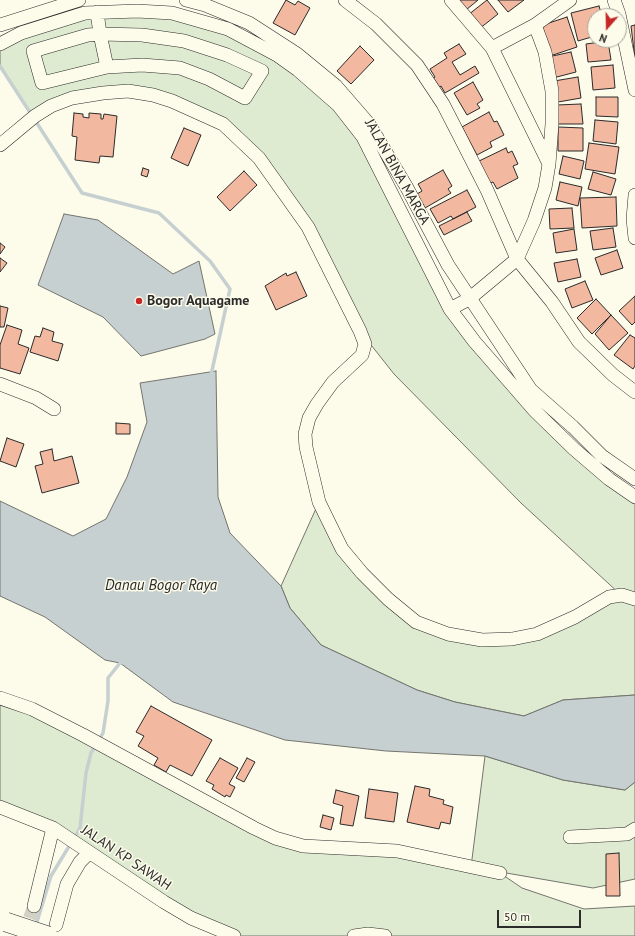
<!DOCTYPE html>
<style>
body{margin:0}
#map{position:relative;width:635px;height:936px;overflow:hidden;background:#fdfbea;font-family:"PT Sans",sans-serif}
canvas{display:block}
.north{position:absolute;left:587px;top:8px;width:40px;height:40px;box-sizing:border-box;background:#fdfbea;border:1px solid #a9a89e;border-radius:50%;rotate:200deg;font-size:11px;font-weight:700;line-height:16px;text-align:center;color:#2b2b2b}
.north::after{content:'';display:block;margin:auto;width:14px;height:18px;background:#c62828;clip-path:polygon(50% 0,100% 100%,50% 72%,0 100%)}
.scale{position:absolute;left:497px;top:910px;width:84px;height:18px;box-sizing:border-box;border:2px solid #2b2b2b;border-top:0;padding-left:5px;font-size:12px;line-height:14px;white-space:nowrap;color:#2b2b2b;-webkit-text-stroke:3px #fdfbea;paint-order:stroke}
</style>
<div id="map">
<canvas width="635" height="936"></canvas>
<div class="north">N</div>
<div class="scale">50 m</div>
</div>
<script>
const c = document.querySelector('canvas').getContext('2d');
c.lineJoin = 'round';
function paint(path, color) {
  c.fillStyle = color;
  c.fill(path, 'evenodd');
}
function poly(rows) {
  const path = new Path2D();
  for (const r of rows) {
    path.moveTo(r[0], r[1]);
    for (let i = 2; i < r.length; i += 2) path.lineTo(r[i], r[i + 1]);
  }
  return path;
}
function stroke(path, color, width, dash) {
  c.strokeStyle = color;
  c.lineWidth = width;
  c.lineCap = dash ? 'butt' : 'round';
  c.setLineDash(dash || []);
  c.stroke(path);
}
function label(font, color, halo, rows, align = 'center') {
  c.font = font + ' "PT Sans",sans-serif';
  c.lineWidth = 3;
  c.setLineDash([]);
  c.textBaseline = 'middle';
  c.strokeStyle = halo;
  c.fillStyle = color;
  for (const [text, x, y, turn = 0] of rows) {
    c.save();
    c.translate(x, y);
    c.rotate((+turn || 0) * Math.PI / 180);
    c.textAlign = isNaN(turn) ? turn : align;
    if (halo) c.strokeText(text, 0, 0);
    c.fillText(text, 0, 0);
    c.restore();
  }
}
const green = poly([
 [85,13,172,13,277,55,363,137,450,309,530,406,635,496,635,695,563,700,524,716,455,702,417,690,321,645,290,608,281,586,319,502,342,549,388,599,448,634,537,634,621,595,521,503,394,374,360,331,308,227,223,124,172,101,103,93,33,118,0,67,0,44,85,13],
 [0,698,275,838,471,867,485,756,563,780,625,790,635,782,635,879,593,888,489,870,500,873,522,888,584,909,635,906,635,936,235,936,89,853,0,807,0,698]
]);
const water = poly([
 [64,214,98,220,173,274,199,261,215,334,205,339,141,356,103,317,38,285,64,214],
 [216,371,218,497,230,533,281,586,290,608,321,645,417,690,455,702,524,716,563,700,635,695,635,782,625,790,563,780,485,756,386,751,285,740,173,702,120,663,105,660,45,617,0,596,0,501,73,536,106,519,127,477,147,422,140,383,216,371]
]);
const stream = poly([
 [0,66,82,193,159,213,210,261,230,289,211,375],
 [74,838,80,828,86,773,91,753,103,733,108,701,108,678,120,663,124,662],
 [36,925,51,876,71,843]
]);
const building = poly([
 [286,0,295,5,298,1,310,8,295,35,273,23,286,0],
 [457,0,478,0,466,10,457,0],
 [487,0,498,14,479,29,468,15,487,0],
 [498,0,524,0,508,12,498,0],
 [599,6,602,16,595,16,595,36,578,41,571,13,599,6],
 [567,17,577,47,550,56,540,26,567,17],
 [635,25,635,59,631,26,635,25],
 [608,41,611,60,588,62,586,44,608,41],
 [459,44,466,54,452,62,460,75,475,66,479,73,445,93,441,86,438,88,432,79,435,77,430,69,447,58,444,53,459,44],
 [360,46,374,60,351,84,337,71,360,46],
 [571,52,576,72,553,78,548,57,571,52],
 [613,65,615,88,593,90,591,67,613,65],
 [578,77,581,98,558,102,554,81,578,77],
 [473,82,483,100,477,104,480,108,467,115,454,93,473,82],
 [596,97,618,97,618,117,596,116,596,97],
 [581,104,583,124,557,124,557,105,581,104],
 [489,112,494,122,497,121,504,135,490,142,492,147,477,155,462,127,489,112],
 [74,113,83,114,83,117,89,118,89,113,101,114,101,119,103,119,104,114,117,116,113,157,100,156,99,163,75,160,77,137,72,136,74,113],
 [595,120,618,122,616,144,593,141,595,120],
 [558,127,583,128,583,151,558,151,558,127],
 [184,128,201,135,188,166,171,158,184,128],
 [589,143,619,147,615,174,585,169,589,143],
 [506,148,508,153,512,151,518,164,513,166,518,178,497,189,493,182,488,184,477,162,506,148],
 [563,156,584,161,580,179,559,174,563,156],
 [143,168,149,170,147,177,141,175,143,168],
 [443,170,452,186,448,189,451,193,425,208,417,194,422,191,418,184,443,170],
 [244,171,257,185,230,211,217,197,244,171],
 [593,172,616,179,611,195,588,189,593,172],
 [560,182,582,187,578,206,556,200,560,182],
 [467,190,476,207,453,219,451,216,438,223,430,209,467,190],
 [616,197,617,226,582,228,580,198,616,197],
 [572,208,574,228,550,229,549,209,572,208],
 [467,212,472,221,444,235,439,226,467,212],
 [613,228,616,247,593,250,590,231,613,228],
 [574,229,577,250,556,253,553,233,574,229],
 [0,243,5,247,0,254,0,243],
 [617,250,623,268,601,275,595,258,617,250],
 [0,258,7,263,0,272,0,258],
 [577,259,581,277,558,282,554,263,577,259],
 [296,272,307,296,276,310,265,286,286,273,287,276,296,272],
 [585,281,593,300,572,308,565,289,585,281],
 [635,296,635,322,632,325,619,311,635,296],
 [596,299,611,315,592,334,577,318,596,299],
 [0,306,8,308,4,327,0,327,0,306],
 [611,315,628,333,609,350,595,334,611,315],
 [7,325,22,330,18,344,29,348,20,374,0,368,0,345,7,325],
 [43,328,54,332,52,341,63,344,58,361,30,352,35,336,40,337,43,328],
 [630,335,635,338,635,366,633,369,614,355,630,335],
 [116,423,130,424,130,434,116,434,116,423],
 [7,438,24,444,16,467,0,461,7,438],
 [52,449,54,461,72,456,79,483,42,493,35,466,43,464,40,452,52,449],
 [151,706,212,740,192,776,170,765,166,772,154,765,158,758,138,746,144,736,136,732,151,706],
 [220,758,238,768,229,784,235,787,230,797,226,795,225,797,212,789,214,785,206,781,220,758],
 [247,758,255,762,244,782,236,778,247,758],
 [415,786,430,789,429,796,444,800,443,804,453,807,450,824,441,822,439,829,407,822,415,786],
 [369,789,398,793,394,822,365,818,369,789],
 [336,790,359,796,353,826,340,824,343,806,333,803,336,790],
 [323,815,334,818,331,830,320,827,323,815],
 [619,853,620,896,606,896,606,854,619,853]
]);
const minorTunnel = poly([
 [23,936,34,906]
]);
const minor = poly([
 [186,0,205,5,249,23,297,54,336,86,369,124,406,186,448,265,531,390,573,427,602,456,635,479],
 [345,0,376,24,417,65,443,104,461,139,487,190,517,259,552,302,579,342,613,375,635,392],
 [451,0,492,48,549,164],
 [614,0,619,14,635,90],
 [97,12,100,34,107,67,42,83,33,51,88,35,100,34,142,35,184,41,227,55,262,71,245,98,209,79,180,68,142,65,107,67],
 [0,25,79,0],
 [0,44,21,33,85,13,137,11,172,13,228,29,277,55,298,70,338,105,363,137,450,309,474,341,534,410,574,449,609,479,635,497],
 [492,48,535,25,570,0],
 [0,145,35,116,51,106,72,98,103,93,128,91,153,95,172,101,223,124,259,158,308,227,360,331,365,344,362,355,333,382,317,404,309,418,305,434,306,447,319,502,342,549,362,573,388,599,416,622,448,634,482,640,512,639,537,634,575,617,609,597,622,595,635,599],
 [635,195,633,219,635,238],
 [450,309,469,299,517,259,534,221,545,188,549,164,552,124,552,91,545,52,535,25],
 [0,384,36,398,54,409],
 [0,698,32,709,83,735,254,828,275,838,303,846,397,851,500,873],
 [0,807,53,828,164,902,191,918,234,936],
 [570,837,627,834,635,829],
 [34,906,53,828],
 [56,925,67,884,80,862,89,853],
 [354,936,368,934,385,936]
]);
const highwayBridge = poly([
 [6,922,48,936]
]);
const markers = [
 [139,301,4,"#c62828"]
];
const streetNames = [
 ["JALAN BINA MARGA",397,172,61],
 ["JALAN KP SAWAH",126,858,34]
];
const poiNames = [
 ["Bogor Aquagame",147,301]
];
const waterNames = [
 ["Danau Bogor Raya",161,586]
];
paint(green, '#deebd1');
stroke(green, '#74746e', 1);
paint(water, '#c7d0d0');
stroke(water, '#74746e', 1);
stroke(stream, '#c7d0d0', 3.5);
paint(building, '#f2b8a0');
stroke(building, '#2b2b2b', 1);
stroke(minorTunnel, '#d3d1c4', 13, [13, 6]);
stroke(minor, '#2b2b2b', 14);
stroke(minor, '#fdfbea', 13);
stroke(highwayBridge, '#2b2b2b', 20, []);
stroke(highwayBridge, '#fdfbea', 19);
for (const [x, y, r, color] of markers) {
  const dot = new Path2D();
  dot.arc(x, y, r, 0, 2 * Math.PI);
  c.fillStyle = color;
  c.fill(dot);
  stroke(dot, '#fdfbea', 1.5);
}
label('14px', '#2b2b2b', '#fdfbea', streetNames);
label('bold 14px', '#2b2b2b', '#fdfbea', poiNames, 'left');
label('italic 15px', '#2b2b2b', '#fdfbea', waterNames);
</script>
